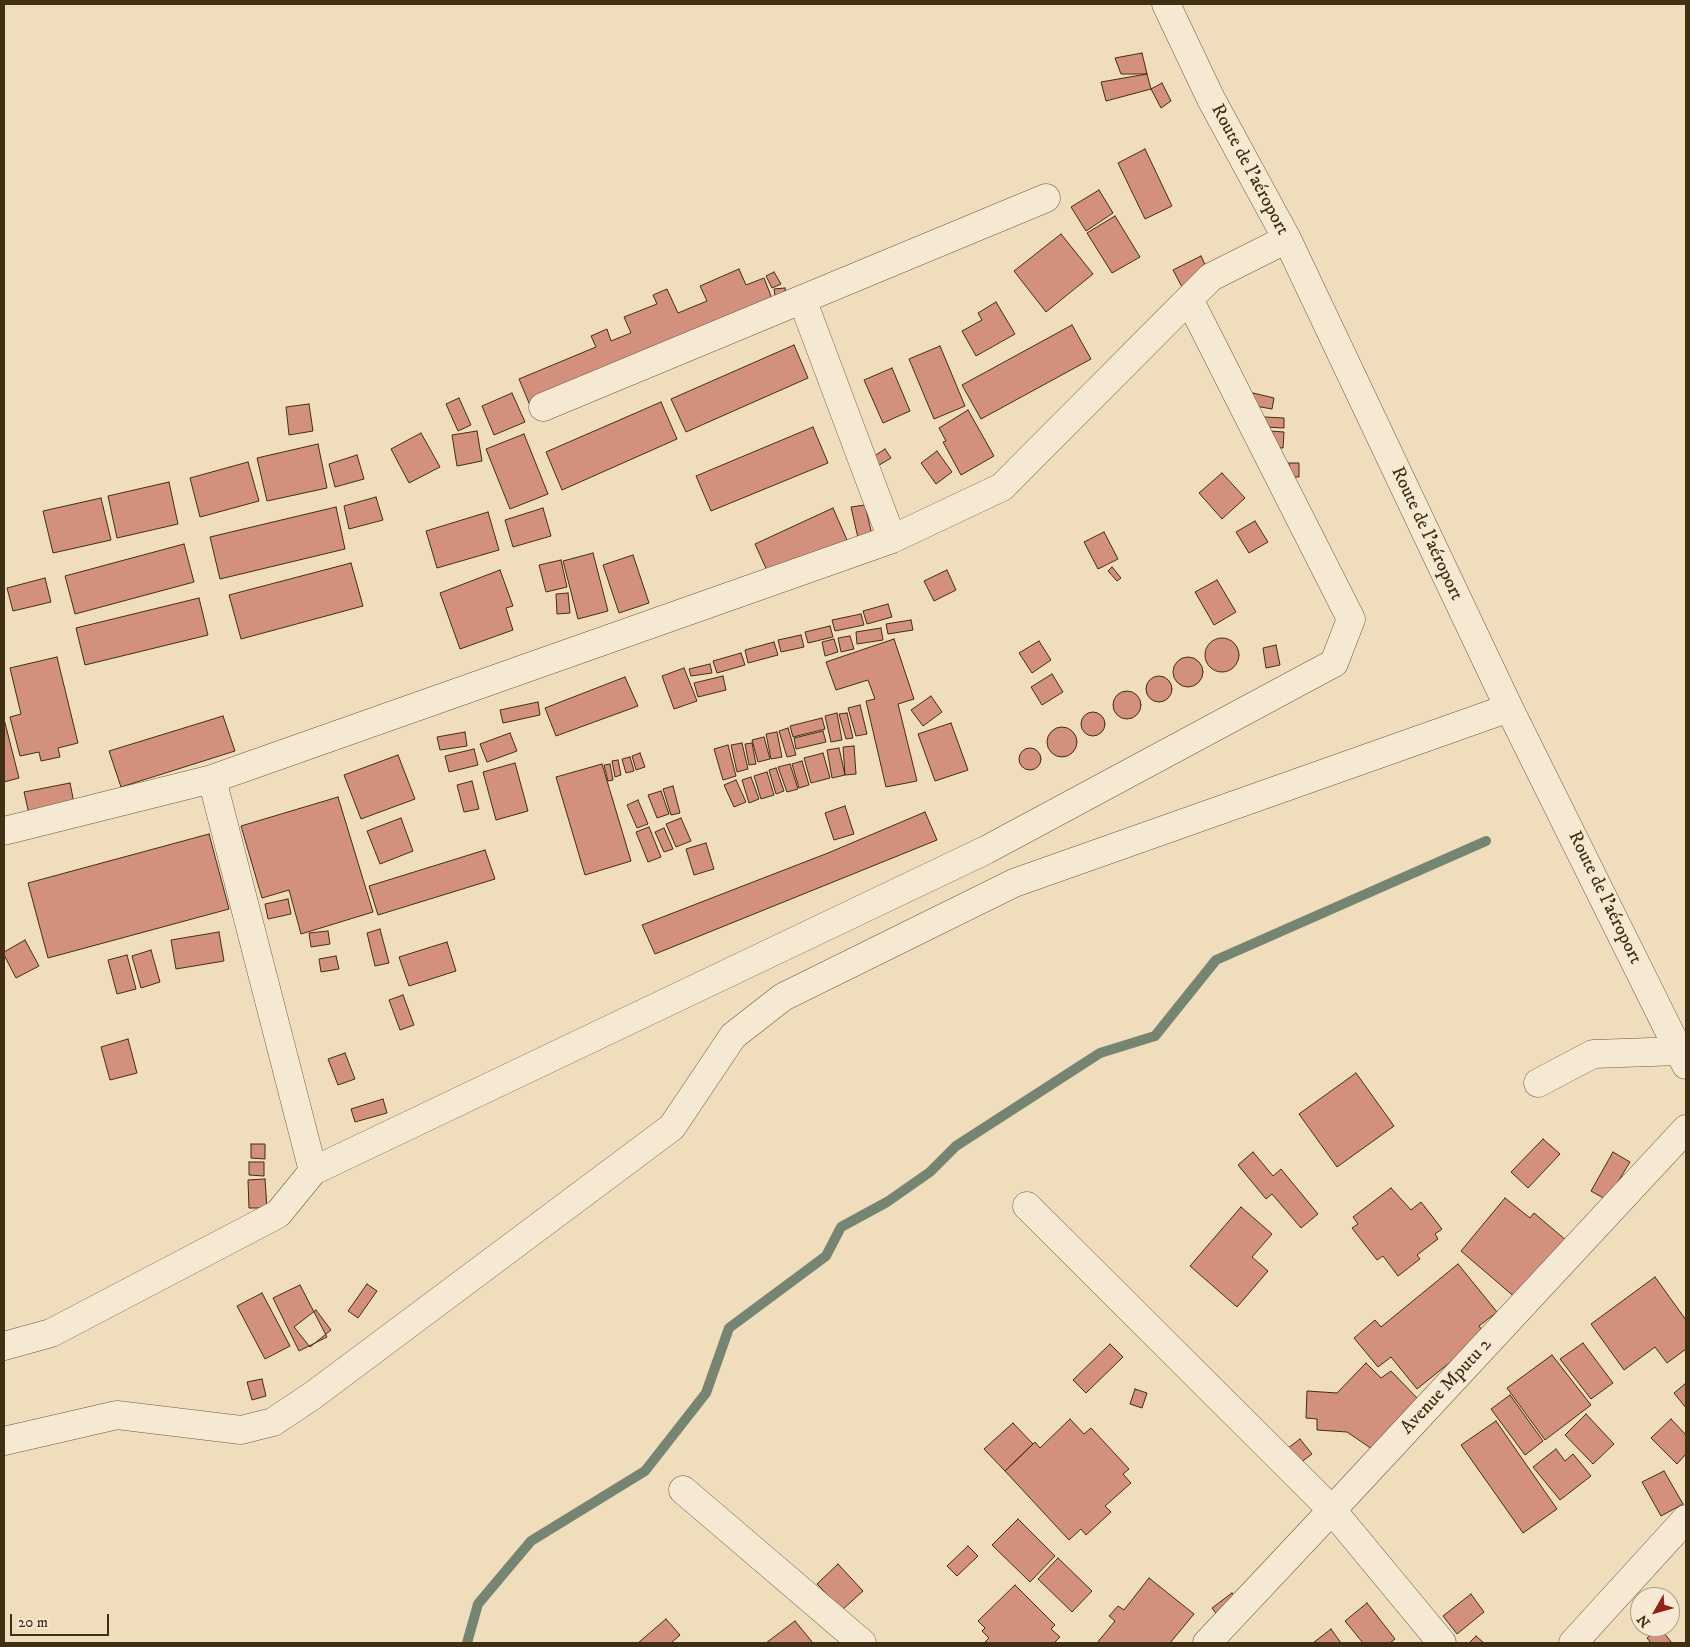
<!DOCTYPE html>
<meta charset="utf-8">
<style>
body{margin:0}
#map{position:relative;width:1690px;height:1647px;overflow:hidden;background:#efddbb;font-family:"IM FELL DW Pica",serif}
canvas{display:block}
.frame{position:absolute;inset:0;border:5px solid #412f14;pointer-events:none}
.north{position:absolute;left:1630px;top:1587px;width:50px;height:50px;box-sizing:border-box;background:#f5e9d3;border:1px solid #ad9f87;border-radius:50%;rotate:232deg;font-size:14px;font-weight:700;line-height:20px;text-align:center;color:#412f14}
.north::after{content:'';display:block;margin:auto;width:18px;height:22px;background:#8f2418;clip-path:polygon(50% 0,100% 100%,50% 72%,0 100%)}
.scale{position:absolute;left:10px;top:1614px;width:99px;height:22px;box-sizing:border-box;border:2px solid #412f14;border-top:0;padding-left:6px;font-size:15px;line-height:18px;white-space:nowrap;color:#412f14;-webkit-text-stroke:4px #f5e9d3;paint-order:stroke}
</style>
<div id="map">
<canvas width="1690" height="1647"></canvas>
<div class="frame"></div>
<div class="north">N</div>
<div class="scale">20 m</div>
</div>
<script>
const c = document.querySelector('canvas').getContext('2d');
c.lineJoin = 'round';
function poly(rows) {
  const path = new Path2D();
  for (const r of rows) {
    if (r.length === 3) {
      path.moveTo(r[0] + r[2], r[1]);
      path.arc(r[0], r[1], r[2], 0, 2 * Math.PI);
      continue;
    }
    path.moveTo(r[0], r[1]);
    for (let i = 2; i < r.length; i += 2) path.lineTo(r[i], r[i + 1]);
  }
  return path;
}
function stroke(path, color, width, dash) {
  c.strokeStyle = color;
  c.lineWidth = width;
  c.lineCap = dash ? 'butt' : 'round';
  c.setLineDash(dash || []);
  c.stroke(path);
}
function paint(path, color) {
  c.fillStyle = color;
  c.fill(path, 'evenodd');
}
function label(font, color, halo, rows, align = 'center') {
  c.font = font + ' "IM FELL DW Pica",serif';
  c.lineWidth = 5;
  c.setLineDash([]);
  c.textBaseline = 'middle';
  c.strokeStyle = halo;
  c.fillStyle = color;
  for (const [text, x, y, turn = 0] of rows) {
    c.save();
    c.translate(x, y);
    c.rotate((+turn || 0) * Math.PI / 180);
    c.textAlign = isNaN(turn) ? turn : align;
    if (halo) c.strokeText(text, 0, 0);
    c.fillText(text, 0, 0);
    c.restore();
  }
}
const stream = poly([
 [467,1643,478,1604,531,1541,645,1471,706,1393,729,1328,826,1256,841,1227,887,1202,930,1172,956,1146,1100,1053,1155,1036,1216,960,1486,841]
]);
const building = poly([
 [1142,53,1147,74,1121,74,1115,58,1142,53],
 [1147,74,1151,89,1106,101,1101,82,1147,74],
 [1162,83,1171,101,1161,108,1151,89,1162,83],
 [1145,149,1172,206,1145,219,1118,163,1145,149],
 [1099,190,1113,213,1086,231,1071,207,1099,190],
 [1115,216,1140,257,1112,273,1087,233,1115,216],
 [1061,234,1093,274,1046,312,1014,271,1061,234],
 [1201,256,1209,273,1182,287,1173,270,1201,256],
 [739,269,746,285,764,278,778,314,534,415,519,379,596,347,591,336,607,329,611,341,631,333,624,317,657,304,653,295,667,289,678,313,707,301,700,286,739,269],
 [774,272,781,284,772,288,766,276,774,272],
 [785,288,787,306,777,307,774,289,785,288],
 [996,302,1015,334,976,356,962,331,982,320,978,313,996,302],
 [1072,325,1091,359,981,419,962,385,1072,325],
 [794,345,808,378,686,432,671,399,794,345],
 [940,346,965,406,934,419,909,359,940,346],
 [892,368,910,411,883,423,864,380,892,368],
 [512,393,525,422,494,435,482,406,512,393],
 [1253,393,1274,398,1272,409,1250,405,1253,393],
 [459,398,471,425,458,431,446,404,459,398],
 [661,402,677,439,562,490,546,452,661,402],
 [309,404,313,431,289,435,286,407,309,404],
 [968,410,994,456,961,475,943,442,946,441,939,428,968,410],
 [1264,417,1284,418,1284,428,1264,427,1264,417],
 [813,427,828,463,711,511,696,476,813,427],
 [477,431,482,461,457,466,452,435,477,431],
 [1270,431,1284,432,1283,448,1270,447,1270,431],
 [421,433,440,467,409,483,391,449,421,433],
 [524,434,548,494,510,509,486,449,524,434],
 [318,444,327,488,267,501,257,458,318,444],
 [885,449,891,458,871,470,865,462,885,449],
 [937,451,952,472,936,484,921,463,937,451],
 [357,455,364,479,335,487,329,464,357,455],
 [248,462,259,501,200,517,190,478,248,462],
 [1289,463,1299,463,1299,477,1290,477,1289,463],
 [1222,473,1245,498,1222,519,1199,493,1222,473],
 [169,482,178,524,117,538,108,496,169,482],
 [376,497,383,520,349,529,344,506,376,497],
 [101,498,111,540,53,553,43,511,101,498],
 [865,505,872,535,858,538,851,507,865,505],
 [336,507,345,549,220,579,210,537,336,507],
 [543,508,551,536,513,547,505,520,543,508],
 [833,508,847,540,769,575,755,544,833,508],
 [488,512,499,550,437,568,426,531,488,512],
 [1255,521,1268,542,1249,553,1236,532,1255,521],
 [1104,532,1118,559,1098,569,1084,542,1104,532],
 [184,544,194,582,75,614,65,576,184,544],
 [593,553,608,611,578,619,563,561,593,553],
 [633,555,649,603,619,613,603,565,633,555],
 [561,560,567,587,546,592,539,565,561,560],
 [351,563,363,606,241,639,229,595,351,563],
 [1112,567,1121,578,1117,581,1108,571,1112,567],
 [500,570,513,606,506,608,513,630,460,649,440,593,500,570],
 [947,570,956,590,934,601,924,581,947,570],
 [45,578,51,602,13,611,7,588,45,578],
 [1217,580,1236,612,1214,625,1195,592,1217,580],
 [568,593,570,613,557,614,556,594,568,593],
 [199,598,208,635,85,665,76,628,199,598],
 [888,604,892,617,867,624,863,611,888,604],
 [861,614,864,625,835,631,832,620,861,614],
 [911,620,913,630,888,634,886,624,911,620],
 [830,626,833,637,808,643,805,632,830,626],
 [881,628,883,640,857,644,856,632,881,628],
 [801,635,804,647,781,652,778,640,801,635],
 [850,636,854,649,841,652,838,638,850,636],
 [1222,655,17],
 [834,639,838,652,825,656,822,642,834,639],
 [894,639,914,699,898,704,917,781,886,787,866,701,875,699,868,680,836,690,826,662,894,639],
 [1039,641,1051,660,1032,673,1019,653,1039,641],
 [774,642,778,655,748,663,745,650,774,642],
 [1276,645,1280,665,1266,668,1263,648,1276,645],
 [741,653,745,665,717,673,713,661,741,653],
 [1188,672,15],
 [57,657,78,743,58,748,60,757,41,761,39,752,20,756,10,717,21,714,10,668,57,657],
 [710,664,712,673,691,676,689,669,710,664],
 [684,668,697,701,674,709,662,676,684,668],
 [1052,674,1063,692,1042,705,1031,687,1052,674],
 [723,676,726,690,698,697,694,683,723,676],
 [1159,689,13],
 [625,677,638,706,556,736,545,708,625,677],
 [1127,705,14],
 [931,696,942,712,923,726,911,710,931,696],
 [538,702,540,715,503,723,500,710,538,702],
 [860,705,867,734,856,736,848,708,860,705],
 [1093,724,12],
 [837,713,842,740,831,742,825,716,837,713],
 [847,713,853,738,846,739,839,714,847,713],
 [223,716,235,751,121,787,109,751,223,716],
 [822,718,825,729,793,737,790,726,822,718],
 [4,719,19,778,4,782,4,719],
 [951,723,968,770,935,781,918,734,951,723],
 [1062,742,15],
 [788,728,796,755,787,757,779,731,788,728],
 [823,731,826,742,796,749,794,738,823,731],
 [465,732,467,746,440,750,437,737,465,732],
 [777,732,782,757,771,759,766,734,777,732],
 [510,733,517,751,487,762,480,744,510,733],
 [764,737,770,759,758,762,752,740,764,737],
 [742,743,748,769,737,772,731,745,742,743],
 [752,743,756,764,749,765,745,744,752,743],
 [728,745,736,776,723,780,714,749,728,745],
 [854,746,856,774,845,775,843,747,854,746],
 [1030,759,11],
 [839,748,845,775,832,778,827,750,839,748],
 [474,749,478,765,449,772,445,756,474,749],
 [640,753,645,767,636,770,632,756,640,753],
 [823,753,830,778,811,783,804,758,823,753],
 [398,755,415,799,361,819,344,775,398,755],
 [630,757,634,771,626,773,622,759,630,757],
 [618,760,621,775,615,777,612,761,618,760],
 [802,761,809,785,799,788,792,764,802,761],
 [515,763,528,811,496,820,483,772,515,763],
 [602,764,631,861,585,875,556,777,602,764],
 [610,764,613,780,608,781,604,765,610,764],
 [790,764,798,789,787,792,778,767,790,764],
 [776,768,784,791,776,794,769,770,776,768],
 [767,772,774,795,761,799,754,776,767,772],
 [751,777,759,799,749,803,742,780,751,777],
 [736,780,746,802,734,807,724,785,736,780],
 [472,781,479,809,464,812,457,785,472,781],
 [70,783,77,818,32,827,24,792,70,783],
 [673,786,680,813,671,815,663,789,673,786],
 [661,791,669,814,657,818,648,795,661,791],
 [338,797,373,912,301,934,289,890,262,898,241,826,338,797],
 [638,800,648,824,637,828,627,805,638,800],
 [845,806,854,834,834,840,825,813,845,806],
 [925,812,937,840,655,954,642,925,828,853,925,812],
 [401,818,413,851,380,864,367,831,401,818],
 [681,818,691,841,676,847,666,824,681,818],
 [649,827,661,857,648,862,636,832,649,827],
 [664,828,673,849,664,852,655,832,664,828],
 [209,834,229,909,48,958,28,883,209,834],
 [706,843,714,869,694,875,686,849,706,843],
 [485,850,495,879,378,915,369,886,485,850],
 [288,899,291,914,268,919,265,904,288,899],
 [380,929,389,963,375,966,367,933,380,929],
 [328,931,330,944,311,947,309,933,328,931],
 [219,932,224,961,176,969,171,940,219,932],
 [25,940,39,966,16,978,4,955,4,952,25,940],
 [447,942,456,971,409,986,399,957,447,942],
 [151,950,160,982,141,988,132,956,151,950],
 [127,955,136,989,117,994,108,960,127,955],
 [336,956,339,969,321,972,319,959,336,956],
 [403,995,414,1025,400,1030,389,1000,403,995],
 [128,1039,137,1073,110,1080,101,1047,128,1039],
 [345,1053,355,1079,338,1085,328,1059,345,1053],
 [1356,1073,1394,1126,1337,1167,1299,1114,1356,1073],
 [383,1099,387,1113,355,1122,351,1109,383,1099],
 [1543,1139,1560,1154,1528,1188,1511,1172,1543,1139],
 [251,1144,265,1144,265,1159,251,1158,251,1144],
 [1253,1152,1273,1176,1281,1169,1318,1214,1301,1228,1272,1194,1266,1199,1238,1165,1253,1152],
 [1613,1152,1630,1162,1607,1200,1591,1191,1613,1152],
 [249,1162,264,1162,264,1176,249,1175,249,1162],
 [265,1179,267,1208,249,1208,248,1180,265,1179],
 [1391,1188,1411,1210,1421,1202,1442,1229,1435,1234,1438,1239,1417,1255,1420,1259,1398,1276,1383,1256,1377,1260,1352,1228,1358,1224,1353,1217,1391,1188],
 [1505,1198,1530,1218,1534,1213,1567,1241,1517,1299,1461,1251,1505,1198],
 [1241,1207,1272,1234,1252,1257,1268,1271,1237,1307,1190,1266,1241,1207],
 [1458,1264,1497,1312,1479,1326,1485,1334,1417,1389,1391,1357,1378,1367,1354,1338,1375,1320,1381,1327,1458,1264],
 [1655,1277,1686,1320,1686,1349,1667,1363,1655,1347,1624,1370,1591,1324,1655,1277],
 [367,1284,377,1291,358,1318,348,1311,367,1284],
 [300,1285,327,1337,299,1351,273,1298,300,1285],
 [262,1293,290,1346,265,1359,237,1306,262,1293],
 [316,1310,331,1330,310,1347,294,1327,316,1310],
 [1583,1343,1613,1383,1591,1399,1560,1359,1583,1343],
 [1110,1344,1123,1357,1086,1393,1073,1380,1110,1344],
 [1552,1355,1591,1405,1545,1440,1507,1388,1552,1355],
 [1366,1363,1381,1378,1391,1371,1420,1401,1372,1449,1347,1432,1317,1430,1317,1419,1306,1418,1307,1391,1337,1393,1366,1363],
 [262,1379,266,1396,252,1400,247,1382,262,1379],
 [1685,1384,1686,1386,1686,1408,1674,1393,1685,1384],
 [1135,1389,1147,1393,1142,1408,1130,1404,1135,1389],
 [1510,1395,1543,1441,1525,1455,1491,1409,1510,1395],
 [1586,1414,1614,1444,1593,1464,1565,1435,1586,1414],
 [1070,1419,1084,1434,1091,1428,1129,1469,1123,1474,1131,1483,1105,1506,1111,1512,1086,1535,1081,1529,1069,1540,1005,1471,1035,1442,1040,1448,1070,1419],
 [1671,1419,1686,1435,1686,1454,1677,1464,1651,1438,1671,1419],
 [1496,1421,1557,1509,1523,1533,1461,1445,1496,1421],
 [1013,1423,1033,1444,1005,1471,984,1449,1013,1423],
 [1300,1439,1312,1454,1300,1463,1288,1448,1300,1439],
 [1556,1449,1565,1461,1573,1454,1591,1476,1560,1500,1533,1467,1556,1449],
 [1664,1471,1683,1504,1661,1516,1642,1482,1664,1471],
 [1018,1519,1055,1556,1030,1582,992,1545,1018,1519],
 [968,1546,978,1556,957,1576,947,1566,968,1546],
 [1058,1558,1092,1591,1072,1612,1038,1579,1058,1558],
 [838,1564,863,1591,842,1610,817,1584,838,1564],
 [1149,1578,1194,1614,1170,1643,1097,1643,1115,1621,1109,1616,1118,1606,1124,1610,1149,1578],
 [1015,1585,1055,1625,1051,1629,1060,1637,1054,1643,984,1643,989,1638,982,1631,985,1628,978,1621,1015,1585],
 [1232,1593,1247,1612,1227,1628,1212,1608,1232,1593],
 [1471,1594,1484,1612,1457,1634,1443,1616,1471,1594],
 [1367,1603,1395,1639,1390,1643,1363,1643,1345,1621,1367,1603],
 [666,1619,680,1635,671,1643,638,1643,666,1619],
 [795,1621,813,1643,766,1643,795,1621],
 [1660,1628,1672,1643,1651,1643,1647,1638,1660,1628],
 [1331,1629,1341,1643,1313,1643,1331,1629],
 [1476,1636,1484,1643,1469,1643,1476,1636]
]);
const minor = poly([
 [1166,4,1211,99,1287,239,1509,708,1686,1065],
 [802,299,892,539],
 [543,407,1046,198],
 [212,779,313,1171],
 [4,831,212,779,892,539,1002,487,1211,277,1287,239],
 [1538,1083,1593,1054,1680,1051],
 [1027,1206,1332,1510,1442,1643],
 [4,1346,51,1333,278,1214,313,1171,986,850,1334,663,1351,619,1189,299],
 [4,1441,117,1415,241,1430,273,1422,312,1396,672,1127,733,1036,783,997,1014,883,1509,708],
 [683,1490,862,1643],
 [1207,1643,1332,1510,1686,1129],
 [1573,1643,1686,1519]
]);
const streetNames = [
 ["Route de l'aéroport",1249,170,62],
 ["Route de l'aéroport",1426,534,65],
 ["Route de l'aéroport",1604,898,64],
 ["Avenue Mputu 2",1447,1387,-47]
];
stroke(stream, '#768472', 10);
paint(building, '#d3907c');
stroke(building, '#412f14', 1);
stroke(minor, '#6c5a3e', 29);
stroke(minor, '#f5e9d3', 28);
label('19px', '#412f14', '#f5e9d3', streetNames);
</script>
